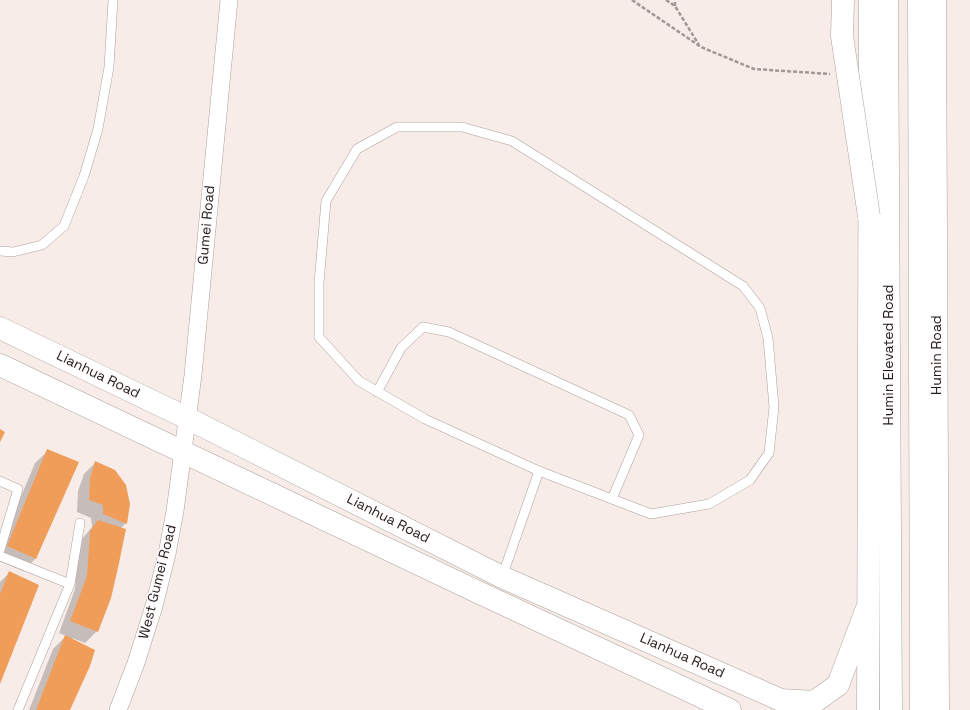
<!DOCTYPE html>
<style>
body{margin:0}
canvas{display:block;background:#f8ece8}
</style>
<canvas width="970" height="710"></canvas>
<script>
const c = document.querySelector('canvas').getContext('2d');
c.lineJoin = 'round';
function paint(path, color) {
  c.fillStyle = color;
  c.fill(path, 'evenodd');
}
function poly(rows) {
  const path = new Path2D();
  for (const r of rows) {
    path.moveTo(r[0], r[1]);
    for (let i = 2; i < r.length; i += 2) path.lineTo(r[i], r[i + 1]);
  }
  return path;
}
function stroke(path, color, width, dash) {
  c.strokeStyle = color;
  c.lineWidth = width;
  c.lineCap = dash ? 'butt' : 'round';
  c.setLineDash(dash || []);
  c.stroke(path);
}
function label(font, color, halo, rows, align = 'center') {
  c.font = font + ' "Space Grotesk",sans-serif';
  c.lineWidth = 3;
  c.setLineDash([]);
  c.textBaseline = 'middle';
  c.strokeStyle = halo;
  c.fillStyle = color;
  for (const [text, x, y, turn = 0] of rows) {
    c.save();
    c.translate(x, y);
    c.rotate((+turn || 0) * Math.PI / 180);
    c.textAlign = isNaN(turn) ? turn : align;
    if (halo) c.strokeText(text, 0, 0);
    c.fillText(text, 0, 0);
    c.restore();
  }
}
const shadow = poly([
 [48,451,77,463,35,559,23,571,0,561,0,547,35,463],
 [96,462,126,523,121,528,97,631,85,643,72,638,71,640,69,710,29,710,53,649,66,636,59,633,75,589,78,544,92,527,91,518,77,512,78,491,84,474],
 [9,573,0,681,0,582]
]);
const building = poly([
 [0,429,5,432,0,442],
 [47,449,79,462,36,559,7,546],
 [95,461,115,470,126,485,130,504,127,524,103,514,103,505,89,500,90,478],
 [98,520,126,529,118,568,111,598,98,632,70,621,87,576,90,531],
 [9,571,39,585,0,684,0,594],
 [65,635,95,650,90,666,70,710,36,710]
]);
const path = poly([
 [632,0,701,47,754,69,830,74],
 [666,0,675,6,699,45],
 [675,6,675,0]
]);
const service = poly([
 [0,251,13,252,42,245,64,226,84,176,98,129,109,67,113,0],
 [377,392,401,348,423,327,449,332,629,415,639,435,612,499],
 [0,481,18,489,0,550],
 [0,556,70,584],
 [502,577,539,471,651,514,709,504,750,480,769,453,774,407,768,338,760,308,743,286,512,141,462,127,397,127,357,149,326,201,319,283,319,337,359,381,425,419,539,471],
 [18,710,70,584,80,523]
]);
const minor = poly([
 [118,710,136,663,154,606,167,554,175,511,193,375,229,0]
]);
const secondary = poly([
 [0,328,187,418,502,577,781,700,814,702,838,685,867,608],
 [0,365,482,594,730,710]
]);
const primary = poly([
 [935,0,938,710],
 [781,700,806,710],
 [868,710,870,0]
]);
const trunk = poly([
 [887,0,891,710],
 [919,0,921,710]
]);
const trunkBridge = poly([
 [843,0,842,36,869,216]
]);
const streetNames = [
 ["Gumei Road",207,225,-85],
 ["Humin Elevated Road",889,355,-90],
 ["Humin Road",937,355,-90],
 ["Lianhua Road",98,375,26],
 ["Lianhua Road",388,519,27],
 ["West Gumei Road",158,582,-76],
 ["Lianhua Road",682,656,24]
];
paint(shadow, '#0003');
paint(building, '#ef9d59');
stroke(service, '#aca19d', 10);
stroke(minor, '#aca19d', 18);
stroke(secondary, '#aca19d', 23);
stroke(primary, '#aca19d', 23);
stroke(trunk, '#aca19d', 23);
stroke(path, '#a19795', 2.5, [4, 2]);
stroke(service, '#fff', 9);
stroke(minor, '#fff', 17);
stroke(secondary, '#fff', 22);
stroke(primary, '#fff', 22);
stroke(trunk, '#fff', 22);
stroke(trunkBridge, '#aca19d', 23, []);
stroke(trunkBridge, '#fff', 22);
label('14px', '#221d1c', '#fefbfb', streetNames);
</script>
